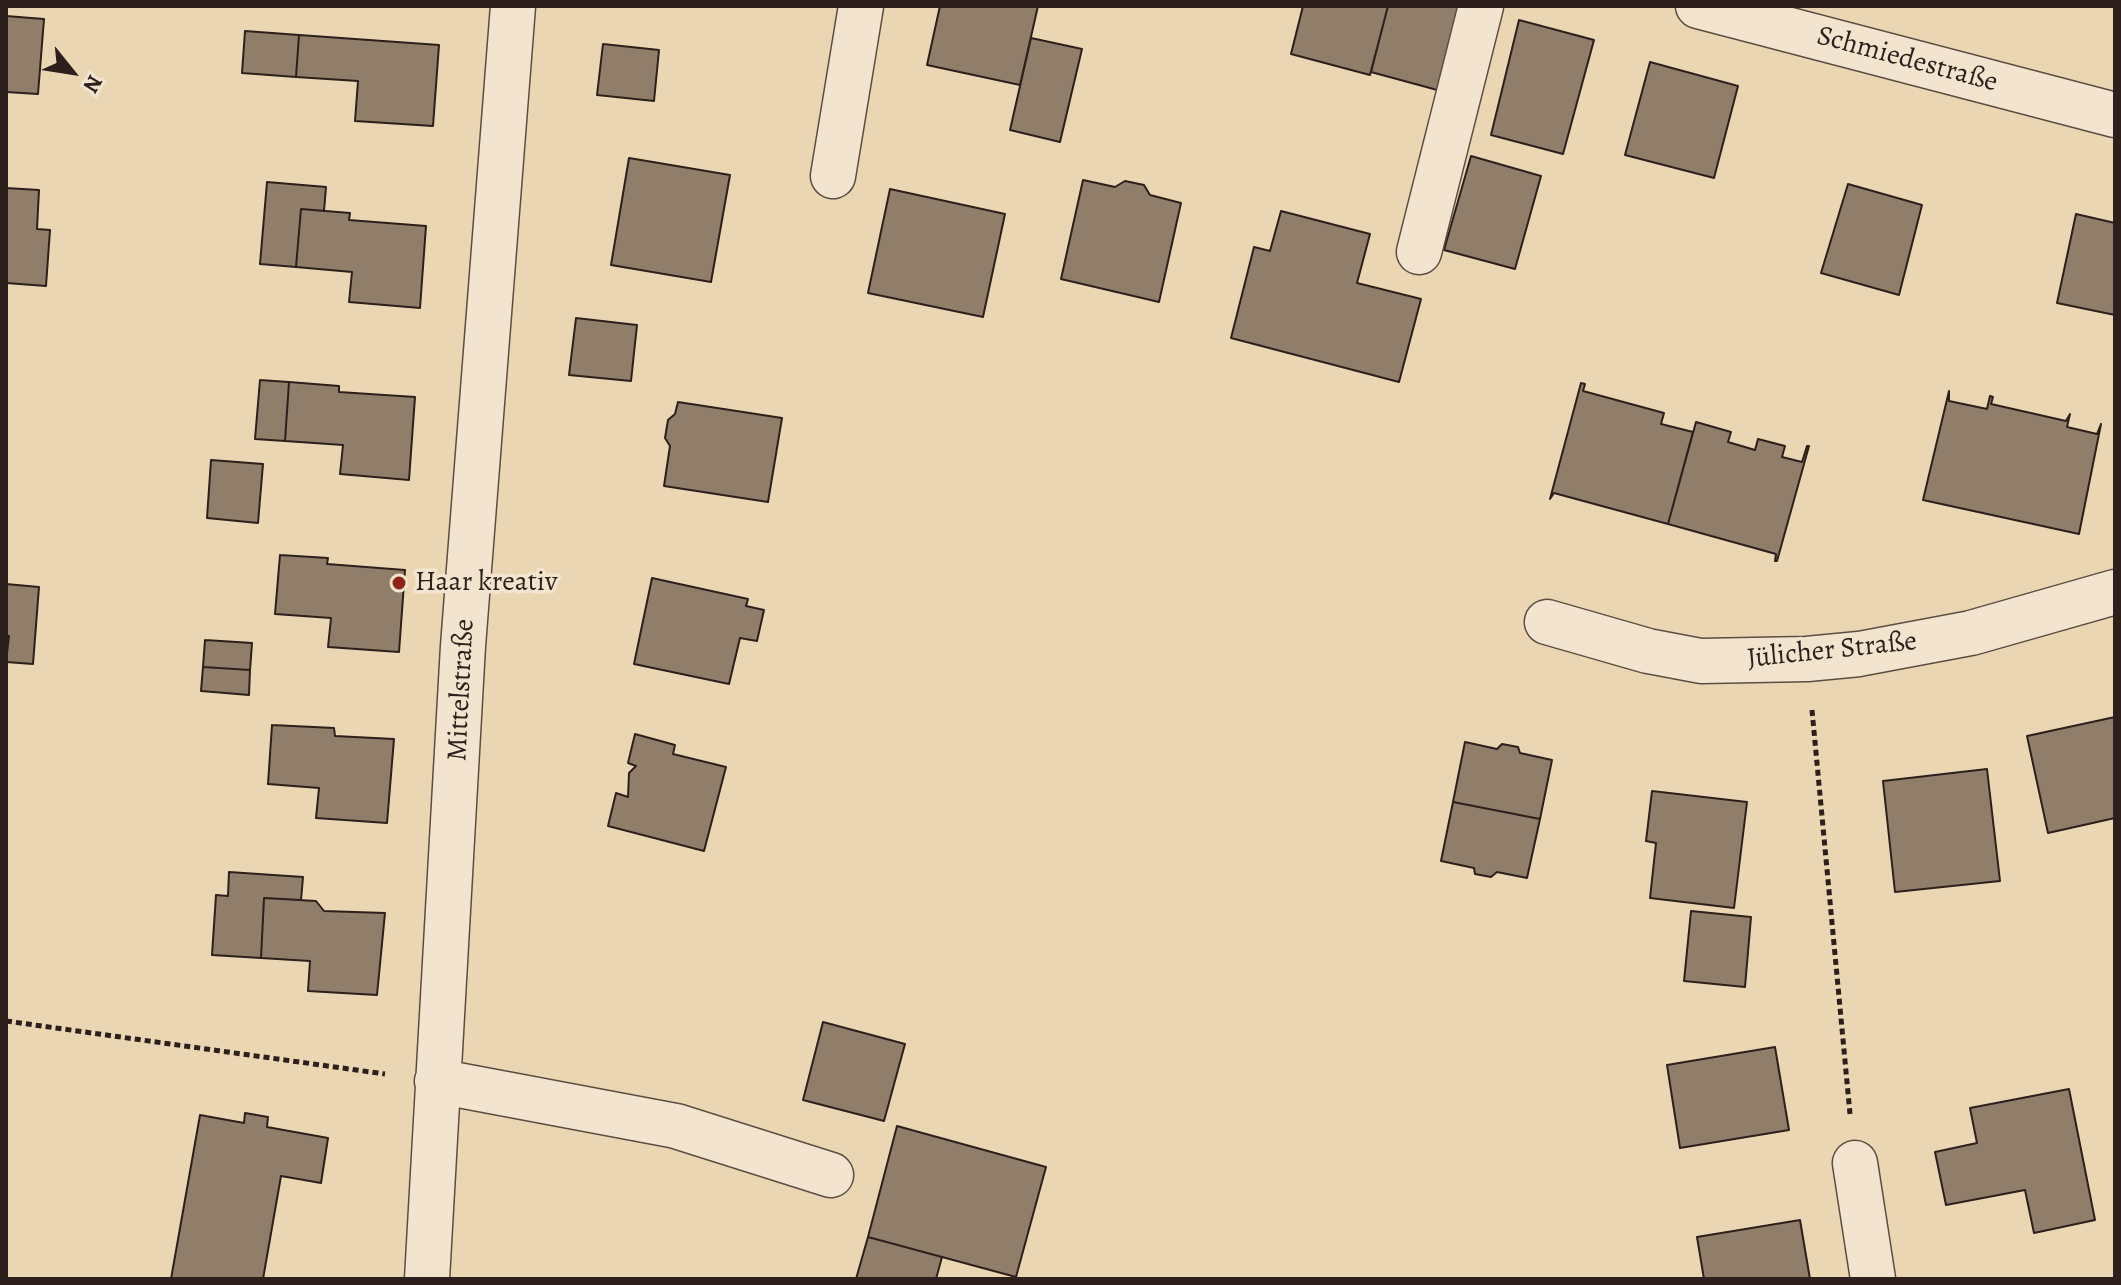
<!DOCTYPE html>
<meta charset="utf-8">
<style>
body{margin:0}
#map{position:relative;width:2121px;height:1285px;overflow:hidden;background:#ebd6b4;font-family:Alegreya,serif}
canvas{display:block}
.frame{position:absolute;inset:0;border:8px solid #2d1f1b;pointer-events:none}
.north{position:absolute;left:32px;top:32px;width:80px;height:80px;-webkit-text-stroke:6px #f2e4ce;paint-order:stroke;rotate:120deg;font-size:22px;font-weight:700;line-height:32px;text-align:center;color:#2d1f1b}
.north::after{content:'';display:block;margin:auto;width:28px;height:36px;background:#2d1f1b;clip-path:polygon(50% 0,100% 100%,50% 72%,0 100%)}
</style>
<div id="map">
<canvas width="2121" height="1285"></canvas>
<div class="frame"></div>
<div class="north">N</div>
</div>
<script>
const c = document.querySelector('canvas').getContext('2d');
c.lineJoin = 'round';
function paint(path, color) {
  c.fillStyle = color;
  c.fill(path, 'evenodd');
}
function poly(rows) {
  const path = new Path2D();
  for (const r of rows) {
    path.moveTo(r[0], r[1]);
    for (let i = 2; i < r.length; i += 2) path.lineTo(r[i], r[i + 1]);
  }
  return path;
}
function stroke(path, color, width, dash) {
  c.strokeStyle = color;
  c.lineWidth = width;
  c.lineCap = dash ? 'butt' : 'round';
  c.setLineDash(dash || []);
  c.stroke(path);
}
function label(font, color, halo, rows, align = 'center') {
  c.font = font + ' Alegreya,serif';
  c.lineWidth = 7;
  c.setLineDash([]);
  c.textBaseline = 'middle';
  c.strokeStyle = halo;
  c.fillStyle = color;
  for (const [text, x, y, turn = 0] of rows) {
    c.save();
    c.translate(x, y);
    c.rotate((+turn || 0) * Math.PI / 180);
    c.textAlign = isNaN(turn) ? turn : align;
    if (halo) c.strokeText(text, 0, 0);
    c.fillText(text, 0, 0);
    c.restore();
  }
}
const building = poly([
 [940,6,1038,6,1020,85,927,65,940,6],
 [1303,6,1388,6,1370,75,1291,54,1303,6],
 [1388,6,1463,6,1441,91,1371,72,1388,6],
 [6,16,44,19,38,94,6,92,6,16],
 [1519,20,1594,40,1563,154,1491,135,1519,20],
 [245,31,299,35,296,77,242,73,245,31],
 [299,35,439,45,433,126,355,121,358,81,296,77,299,35],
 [1031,38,1082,49,1060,142,1010,130,1031,38],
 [603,44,659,50,654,101,597,95,603,44],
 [1650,62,1738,86,1714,178,1625,155,1650,62],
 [1471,156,1541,176,1515,269,1444,250,1471,156],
 [629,158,730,175,711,282,611,265,629,158],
 [1083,180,1115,187,1125,181,1144,185,1150,195,1181,203,1159,302,1061,279,1083,180],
 [267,182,326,187,324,211,301,209,296,267,260,264,267,182],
 [1848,184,1922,205,1899,295,1821,273,1848,184],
 [6,188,39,190,37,229,50,230,46,286,6,283,6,188],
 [890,189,1005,214,983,317,868,293,890,189],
 [301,209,350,213,349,220,426,226,420,308,349,302,352,272,296,267,301,209],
 [1281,211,1370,234,1357,283,1421,299,1399,382,1231,338,1254,247,1270,251,1281,211],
 [2076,214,2115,223,2115,315,2057,303,2076,214],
 [576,318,637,325,631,381,569,375,576,318],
 [260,380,289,382,285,441,255,439,260,380],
 [289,382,339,386,339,392,415,397,409,480,340,474,343,445,285,441,289,382],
 [1581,383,1585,384,1583,391,1664,413,1661,424,1693,432,1668,524,1554,493,1550,499,1581,383],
 [1949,391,1949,401,1987,409,1990,396,1993,397,1991,404,2066,421,2070,414,2067,427,2097,434,2101,424,2079,534,1923,500,1949,391],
 [678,402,782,418,768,502,664,486,670,446,665,438,668,420,675,414,678,402],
 [1696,422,1731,432,1728,442,1755,450,1758,439,1785,446,1782,457,1802,462,1807,446,1809,446,1777,561,1775,561,1776,554,1668,524,1696,422],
 [211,460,263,464,258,523,207,518,211,460],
 [280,555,328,558,327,564,405,570,399,652,328,647,331,618,275,614,280,555],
 [652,578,748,599,746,606,764,610,757,641,740,638,729,684,634,664,652,578],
 [6,584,39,587,33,664,6,662,9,636,6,636,6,584],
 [205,640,252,643,250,670,203,667,205,640],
 [203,667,250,670,249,695,201,691,203,667],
 [2115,717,2115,818,2048,833,2027,736,2115,717],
 [272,725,334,728,335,736,394,739,387,823,316,818,319,788,268,784,272,725],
 [635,734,675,745,673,754,726,767,704,851,608,826,616,793,628,797,629,773,636,766,628,763,635,734],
 [1465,742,1497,749,1502,744,1518,747,1520,753,1552,760,1540,819,1453,802,1465,742],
 [1987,769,2000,881,1895,892,1883,781,1987,769],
 [1652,791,1747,802,1734,908,1650,898,1656,843,1646,841,1652,791],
 [1453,802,1540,819,1527,878,1497,872,1491,877,1475,874,1474,868,1441,861,1453,802],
 [229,872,303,877,301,900,264,898,261,958,212,955,216,895,228,896,229,872],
 [264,898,316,901,324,911,385,913,377,995,308,991,310,961,261,958,264,898],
 [1691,911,1751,917,1745,987,1684,981,1691,911],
 [823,1022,905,1044,884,1121,803,1100,823,1022],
 [1775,1047,1789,1130,1680,1148,1667,1065,1775,1047],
 [2069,1089,2095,1220,2034,1233,2025,1190,1946,1205,1935,1152,1977,1143,1970,1108,2069,1089],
 [245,1113,268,1117,267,1127,328,1138,321,1183,281,1176,263,1279,171,1279,200,1115,244,1123,245,1113],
 [897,1126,1046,1167,1016,1277,868,1237,897,1126],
 [1800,1220,1810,1279,1704,1279,1697,1237,1800,1220],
 [868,1237,942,1257,936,1279,856,1279,868,1237]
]);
const path = poly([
 [1812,710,1850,1114],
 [6,1021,385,1074]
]);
const minor = poly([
 [1698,6,2115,115],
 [833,176,861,6],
 [1419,252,1481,6],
 [1547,622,1648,651,1701,661,1807,659,1859,654,1971,633,2115,592],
 [437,1081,676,1126,831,1175],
 [1855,1163,1873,1279],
 [427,1279,463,646,513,6]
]);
const markers = [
 [399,583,8,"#8f2418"]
];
const streetNames = [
 ["Schmiedestraße",1907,60,15],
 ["Jülicher Straße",1832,651,-6],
 ["Mittelstraße",462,690,-87]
];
const poiNames = [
 ["Haar kreativ",415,583]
];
paint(building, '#907e6b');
stroke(building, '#2d1f1b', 2);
stroke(minor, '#5c4d41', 47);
stroke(path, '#2d1f1b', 5, [6, 4]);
stroke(minor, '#f2e4ce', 44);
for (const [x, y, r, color] of markers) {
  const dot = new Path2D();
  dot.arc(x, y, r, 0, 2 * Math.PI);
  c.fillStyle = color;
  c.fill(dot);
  stroke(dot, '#f2e4ce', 3);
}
label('28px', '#2d1f1b', '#f2e4ce', streetNames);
label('28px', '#2d1f1b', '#f2e4ce', poiNames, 'left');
</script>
